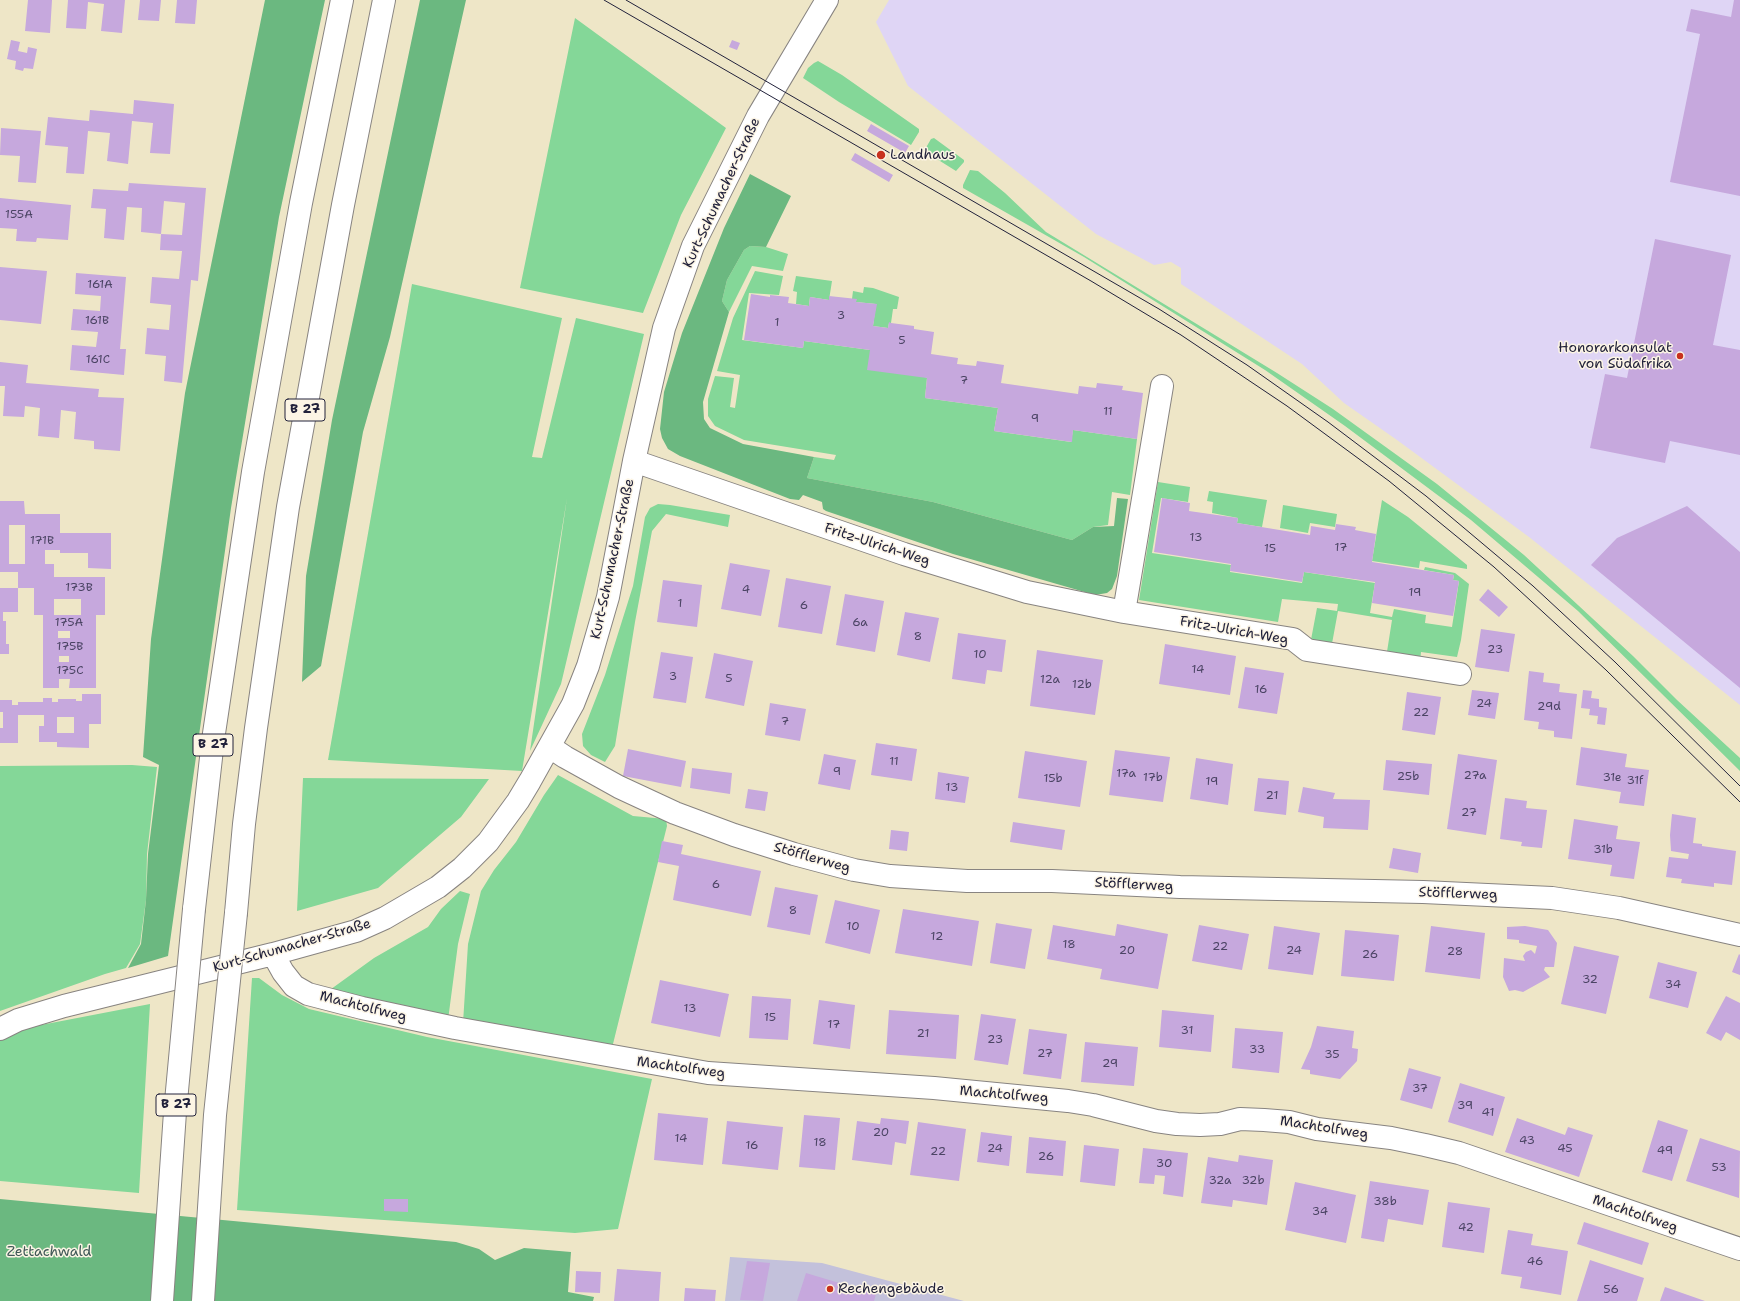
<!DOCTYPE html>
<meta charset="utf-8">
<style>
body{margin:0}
canvas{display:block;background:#eee6c7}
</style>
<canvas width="1740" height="1301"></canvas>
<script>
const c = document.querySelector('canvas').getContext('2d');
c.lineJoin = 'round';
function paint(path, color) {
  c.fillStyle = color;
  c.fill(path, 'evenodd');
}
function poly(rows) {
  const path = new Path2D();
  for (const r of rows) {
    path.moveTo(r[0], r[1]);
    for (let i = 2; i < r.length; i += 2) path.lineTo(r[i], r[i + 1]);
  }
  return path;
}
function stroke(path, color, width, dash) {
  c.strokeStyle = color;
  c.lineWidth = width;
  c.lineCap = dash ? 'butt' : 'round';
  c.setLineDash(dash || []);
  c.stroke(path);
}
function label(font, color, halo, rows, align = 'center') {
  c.font = font + ' "Shantell Sans",sans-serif';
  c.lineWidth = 3;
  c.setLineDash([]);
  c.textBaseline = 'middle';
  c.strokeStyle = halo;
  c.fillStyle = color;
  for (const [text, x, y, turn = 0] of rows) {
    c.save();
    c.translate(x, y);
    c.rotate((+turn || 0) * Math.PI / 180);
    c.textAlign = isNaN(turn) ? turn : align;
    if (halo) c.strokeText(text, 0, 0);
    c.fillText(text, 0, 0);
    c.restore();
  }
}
const built = poly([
 [889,0,1740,0,1740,705,1529,537,1397,440,1344,403,1302,364,1181,284,1181,268,1171,262,1154,265,1096,234,908,86,876,22]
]);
const industrial = poly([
 [730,1257,822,1263,964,1301,725,1301]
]);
const green = poly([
 [575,18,726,128,681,215,643,313,520,288],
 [818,61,842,75,919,129,919,132,911,145,839,102,803,78,808,68,814,63],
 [934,138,964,160,964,162,956,171,924,151,931,139],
 [970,170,978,171,1005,193,1046,232,1277,373,1333,409,1437,484,1524,555,1633,656,1677,700,1740,758,1740,771,1578,611,1471,520,1345,426,1265,370,1084,257,963,188,963,185],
 [750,246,766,247,788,254,783,271,752,266,729,312,722,301,727,280,744,250],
 [755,271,783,276,779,295,749,293,742,340,803,348,804,341,870,350,927,378,925,398,998,408,994,431,1071,442,1073,430,1137,439,1130,495,1112,492,1108,525,1093,527,1072,540,933,502,807,478,814,457,834,460,836,455,744,440,715,426,708,416,708,399,715,376,734,378,730,407,735,408,740,375,717,371,733,318],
 [796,276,832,281,829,300,810,297,809,306,796,304,797,292,793,291],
 [412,284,562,318,532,457,542,458,576,318,644,334,561,684,530,751,567,498,522,771,328,760],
 [864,287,873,288,899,297,897,309,893,309,891,323,889,323,888,328,873,326,876,304,856,302,856,299,852,299,853,291,863,293],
 [1158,482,1190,487,1188,502,1161,498,1152,553,1231,565,1230,572,1302,583,1304,572,1375,583,1370,613,1392,617,1394,609,1426,615,1425,623,1452,627,1459,581,1453,580,1454,575,1424,570,1425,567,1455,573,1469,584,1461,640,1457,657,1421,652,1420,662,1386,658,1392,620,1338,611,1331,649,1310,645,1317,608,1337,611,1338,604,1282,599,1278,622,1139,600],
 [1209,491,1267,500,1262,527,1237,523,1238,518,1212,513,1213,502,1207,501],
 [1382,500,1408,517,1467,565,1467,569,1420,561,1419,568,1372,561],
 [658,504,670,505,730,515,728,527,666,514,652,531,635,622,615,746,605,762,591,755,583,746,582,734,605,675,633,586,645,517,650,508],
 [1283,505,1337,514,1335,527,1310,523,1308,533,1280,528],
 [132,765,157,767,147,854,146,900,140,944,126,968,105,974,0,1011,0,766],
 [558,775,633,816,666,819,667,826,658,862,612,1048,463,1023,468,944,481,891,494,870,516,842,544,795],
 [303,778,489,779,461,817,378,888,297,911],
 [460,891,470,894,458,944,448,1020,327,992,374,958,428,927,441,909],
 [252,978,259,978,282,995,309,1009,427,1037,652,1079,618,1229,575,1233,237,1210],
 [150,1004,139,1193,0,1181,0,1039,20,1029]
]);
const forest = poly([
 [265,0,325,0,279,217,231,508,168,956,128,968,141,944,146,900,148,854,159,765,143,757,151,639,185,393],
 [420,0,466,0,390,337,363,432,321,666,302,682,306,576,332,420],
 [750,174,791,196,766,247,750,246,744,250,727,280,722,301,729,312,703,402,704,419,710,428,743,444,814,457,807,478,933,502,1072,540,1093,527,1114,526,1117,498,1128,499,1117,576,1112,589,1107,593,1095,595,953,554,826,511,823,509,822,502,803,495,799,500,790,499,680,456,668,449,662,438,660,429,664,392,682,333,724,228],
 [0,1199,456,1242,479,1249,495,1260,524,1248,571,1252,568,1292,594,1297,593,1301,0,1301]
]);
const building = poly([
 [28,0,52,0,50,33,25,31],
 [68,0,125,0,122,33,101,31,104,4,88,2,86,29,66,28],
 [140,0,161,0,159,21,138,20],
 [177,0,197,0,195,24,175,23],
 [1734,0,1740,0,1740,196,1670,182,1700,34,1686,31,1691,9,1731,17],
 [11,40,20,42,18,51,27,53,28,47,37,49,33,69,24,68,23,71,15,69,16,61,7,59],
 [732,40,740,43,737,50,729,47],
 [134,100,174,104,170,154,150,153,153,123,132,121,128,164,107,161,110,133,88,131,84,174,66,173,68,147,45,145,48,117,89,121,90,110,133,114],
 [871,124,909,146,905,153,867,131],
 [1,128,41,131,36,183,18,182,20,156,0,155],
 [855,153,893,175,889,182,851,160],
 [129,183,206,188,198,281,191,280,182,383,164,381,166,356,145,354,147,328,169,330,171,305,150,303,152,277,179,279,182,251,160,250,161,234,182,235,185,203,164,201,161,234,141,232,142,208,127,207,124,240,104,238,106,209,91,208,93,189,128,191],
 [0,198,71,205,68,240,37,238,36,242,16,241,17,229,0,228],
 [1655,239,1731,255,1713,345,1740,350,1740,455,1670,441,1665,463,1590,448,1605,374,1627,378],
 [0,267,47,271,41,324,0,320],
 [76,273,126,277,120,349,126,349,124,375,70,370,72,345,96,347,98,332,71,330,73,309,100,311,101,296,75,294],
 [751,294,770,297,770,295,789,297,788,303,809,306,810,297,829,300,829,296,857,299,856,302,877,304,873,326,888,328,889,322,891,323,914,326,914,329,934,332,931,354,958,358,957,364,976,366,977,361,1004,365,1001,383,1078,394,1079,386,1096,388,1097,383,1123,386,1122,390,1143,393,1137,439,1073,430,1072,442,994,431,998,408,925,398,927,378,867,370,870,350,804,341,803,348,744,340],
 [0,362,28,365,26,383,99,389,98,397,124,398,120,451,94,449,94,441,74,439,76,412,61,410,59,438,38,436,40,408,25,406,24,417,3,416,5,386,0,386],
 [1162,498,1190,503,1189,511,1238,518,1237,523,1310,535,1311,526,1335,530,1336,524,1356,527,1355,530,1376,534,1372,562,1454,575,1453,580,1459,581,1453,616,1372,603,1375,582,1304,572,1302,582,1230,571,1231,564,1154,552],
 [0,501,24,501,25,514,60,514,60,533,111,533,111,569,88,568,88,553,60,553,60,550,45,550,45,564,54,564,54,577,105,577,105,615,96,615,96,688,69,688,70,679,59,679,59,688,43,688,43,615,34,615,34,588,18,588,18,612,3,612,3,621,6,621,6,644,9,644,9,654,0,654,0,588,18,588,18,572,0,572],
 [9,525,25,525,25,564,9,564],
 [54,599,81,599,81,615,54,615],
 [58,631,70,631,70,638,58,638],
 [59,656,69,656,69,662,59,662],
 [1687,506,1740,552,1740,688,1591,565,1617,538],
 [730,563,770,570,761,616,721,609],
 [786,578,831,586,822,634,778,627],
 [663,580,702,585,697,627,657,622],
 [1488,589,1508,607,1499,617,1479,600],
 [845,594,884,601,875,652,836,645],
 [905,612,939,618,930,662,897,655],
 [1481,629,1515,634,1509,672,1475,667],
 [958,633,1006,640,1002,672,987,670,985,684,952,679],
 [1165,644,1236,656,1230,695,1159,684],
 [1037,650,1103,660,1095,715,1030,706],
 [661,652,693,657,686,703,653,698],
 [714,653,753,661,744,706,705,698],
 [1245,667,1284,673,1277,714,1238,708],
 [1529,671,1544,673,1543,682,1560,684,1559,692,1577,694,1572,739,1554,737,1554,731,1538,729,1539,722,1524,720],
 [1472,690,1499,693,1495,719,1468,715],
 [1583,690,1592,691,1591,698,1599,699,1599,707,1607,708,1605,725,1597,724,1598,716,1589,715,1590,709,1581,708],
 [1407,692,1441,697,1435,735,1402,730],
 [82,694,101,694,101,724,89,724,89,748,57,747,57,742,39,742,39,726,44,726,44,715,18,715,18,743,0,743,0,728,3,728,3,712,0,712,0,700,12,700,12,705,18,705,18,702,43,702,43,698,52,698,52,702,58,702,58,699,76,699,76,701,82,701],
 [57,717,74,717,74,733,57,733],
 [770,703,806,709,800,741,765,735],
 [876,743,917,749,912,781,871,775],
 [1581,747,1627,754,1625,767,1649,770,1644,806,1619,803,1621,792,1576,785],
 [628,749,686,761,681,787,623,776],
 [1115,750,1170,757,1163,802,1109,795],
 [1025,751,1087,761,1080,807,1018,798],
 [824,754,856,760,850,790,818,784],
 [1458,754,1497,760,1486,835,1447,829],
 [1196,758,1233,764,1228,805,1190,799],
 [1386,760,1432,764,1429,795,1383,790],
 [692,768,732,773,730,794,690,788],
 [938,772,969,777,965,803,935,799],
 [1258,778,1289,781,1286,815,1254,811],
 [1303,787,1335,793,1333,799,1370,800,1368,830,1323,828,1324,817,1298,812],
 [748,789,768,792,765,811,745,808],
 [1505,798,1527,801,1526,808,1547,810,1542,848,1521,846,1522,842,1500,839],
 [1672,814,1696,818,1693,843,1702,844,1702,846,1736,851,1732,885,1714,883,1714,887,1681,883,1682,879,1666,877,1669,857,1688,859,1689,854,1671,851,1670,835],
 [1574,819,1618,826,1616,839,1640,842,1634,879,1610,876,1612,865,1568,859],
 [1013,822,1065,830,1062,850,1010,842],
 [891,830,909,832,907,851,889,849],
 [662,841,683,845,681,854,761,871,751,916,673,900,679,866,658,862],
 [1393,848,1421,853,1418,873,1389,868],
 [775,887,818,895,810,935,767,927],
 [835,900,880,910,870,954,825,943],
 [903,909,979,921,972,966,895,953],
 [996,923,1032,929,1025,969,990,963],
 [1117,924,1168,934,1158,989,1100,979,1102,969,1047,959,1053,925,1115,936],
 [1199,925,1249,934,1242,970,1192,961],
 [1274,926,1320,933,1313,975,1268,969],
 [1431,926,1485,933,1480,979,1425,972],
 [1525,926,1548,930,1557,943,1554,967,1545,967,1544,970,1550,977,1523,992,1515,990,1509,991,1503,977,1504,958,1525,961,1523,956,1526,952,1531,950,1535,954,1537,946,1519,943,1519,940,1507,939,1507,927],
 [1345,930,1399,935,1394,981,1341,976],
 [1574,946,1619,956,1606,1014,1561,1004],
 [1739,954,1740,955,1740,975,1732,972],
 [1658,962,1697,972,1688,1008,1649,998],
 [660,980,729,994,720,1037,651,1023],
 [752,996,791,999,788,1040,749,1038],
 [1726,996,1740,1003,1740,1040,1726,1032,1721,1041,1706,1033],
 [819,1000,855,1005,850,1049,813,1044],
 [889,1010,959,1015,956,1059,886,1054],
 [1162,1010,1214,1015,1211,1052,1159,1047],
 [981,1014,1016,1019,1008,1065,974,1060],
 [1317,1026,1354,1031,1352,1048,1358,1049,1357,1061,1340,1079,1310,1074,1310,1070,1301,1069,1311,1047],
 [1235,1028,1283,1032,1279,1073,1232,1068],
 [1029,1029,1067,1034,1061,1079,1023,1074],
 [1085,1042,1138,1047,1134,1086,1081,1082],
 [1409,1068,1441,1077,1432,1109,1400,1100],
 [1460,1083,1505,1097,1493,1136,1448,1122],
 [658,1113,708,1118,703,1165,654,1160],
 [804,1115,840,1118,835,1170,799,1167],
 [881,1118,909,1121,906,1144,895,1142,892,1165,852,1160,857,1121,880,1124],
 [1517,1118,1565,1135,1568,1127,1593,1135,1579,1177,1505,1152],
 [1658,1120,1688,1130,1672,1181,1642,1172],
 [727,1121,783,1127,778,1170,722,1164],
 [918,1122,966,1129,959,1181,910,1175],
 [981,1132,1012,1136,1009,1166,977,1162],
 [1029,1137,1066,1141,1063,1176,1026,1173],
 [1700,1138,1740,1151,1739,1198,1686,1181],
 [1084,1145,1119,1149,1115,1186,1080,1182],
 [1143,1148,1188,1153,1183,1197,1163,1194,1165,1176,1155,1175,1154,1184,1139,1183],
 [1239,1155,1273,1160,1267,1205,1233,1200,1232,1207,1201,1203,1208,1157,1238,1162],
 [1370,1181,1429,1190,1423,1225,1388,1219,1384,1242,1361,1238],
 [1295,1182,1356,1195,1346,1243,1285,1230],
 [384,1199,408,1199,408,1212,384,1211],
 [1448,1202,1490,1208,1484,1253,1442,1247],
 [1584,1222,1649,1243,1642,1265,1577,1244],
 [1508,1230,1533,1234,1531,1245,1568,1251,1561,1295,1520,1288,1522,1277,1501,1274],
 [1590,1260,1644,1278,1637,1301,1577,1301],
 [747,1261,770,1263,763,1301,740,1300],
 [617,1269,661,1272,659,1301,614,1301],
 [576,1271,601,1272,600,1293,575,1292],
 [806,1273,876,1294,874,1301,797,1301],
 [1665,1287,1705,1301,1660,1301],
 [685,1288,716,1290,715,1301,684,1301]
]);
const minor = poly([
 [634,461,904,554,1027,592,1124,612,1293,639,1307,650,1460,674],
 [1124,612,1162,386],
 [550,747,565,757,619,787,675,813,734,835,794,854,854,870,890,876,967,881,1052,881,1180,887,1423,892,1552,898,1619,908,1740,935],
 [273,954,283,972,294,986,308,994,362,1008,455,1028,708,1073,934,1088,1068,1101,1093,1105,1156,1121,1177,1124,1200,1125,1220,1124,1240,1119,1264,1120,1289,1122,1317,1129,1391,1138,1425,1145,1459,1153,1740,1249],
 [0,1029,18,1020,64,1006,273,954,356,931,385,918,438,887,462,868,488,842,518,801,530,781,573,704,588,666,608,597,634,461,664,328,693,246,758,116,827,0]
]);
const highway = poly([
 [194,909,213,740,253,472,301,203,342,0],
 [236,913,244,824,256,728,288,507,343,205,384,0]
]);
const tram = poly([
 [604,0,1091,281,1181,335,1287,406,1389,481,1494,567,1606,670,1740,802],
 [626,0,1159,309,1247,365,1328,422,1426,496,1533,586,1615,662,1740,786]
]);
const highwayBridge = poly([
 [162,1301,175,1112,194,909],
 [203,1301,215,1115,236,913]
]);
const markers = [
 [881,155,5,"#c8321e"],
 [1680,356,4,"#c8321e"],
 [830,1289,4,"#c8321e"]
];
const numberNames = [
 ["155A",19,215],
 ["161A",100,285],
 ["3",841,316],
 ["161B",97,321],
 ["1",777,323],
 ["5",902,341],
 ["161C",98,360],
 ["7",964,381],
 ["11",1108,412],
 ["9",1035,419],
 ["13",1196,538],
 ["171B",42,541],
 ["17",1341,548],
 ["15",1270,549],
 ["173B",79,588],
 ["4",746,590],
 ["19",1415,593],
 ["1",680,604],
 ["6",804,606],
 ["175A",69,623],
 ["6a",860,623],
 ["8",918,637],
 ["175B",70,647],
 ["23",1495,650],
 ["10",980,655],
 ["14",1198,670],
 ["175C",70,671],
 ["3",673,677],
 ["5",729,679],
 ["12a",1050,680],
 ["12b",1082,685],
 ["16",1261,690],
 ["24",1484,704],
 ["29d",1549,707],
 ["22",1421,713],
 ["7",785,722],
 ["11",894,762],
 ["9",837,772],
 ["17a",1126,774],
 ["27a",1475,776],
 ["25b",1408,777],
 ["17b",1153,778],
 ["31e",1612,778],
 ["15b",1053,779],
 ["31f",1635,781],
 ["19",1212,782],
 ["13",952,788],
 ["21",1272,796],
 ["27",1469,813],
 ["31b",1603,850],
 ["6",716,885],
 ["8",793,911],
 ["10",853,927],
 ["12",937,937],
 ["18",1069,945],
 ["22",1220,947],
 ["20",1127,951],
 ["24",1294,951],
 ["28",1455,952],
 ["26",1370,955],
 ["32",1590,980],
 ["34",1673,985],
 ["13",690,1009],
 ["15",770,1018],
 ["17",834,1025],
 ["31",1187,1031],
 ["21",923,1034],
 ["23",995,1040],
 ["33",1257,1050],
 ["27",1045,1054],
 ["35",1332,1055],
 ["29",1110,1064],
 ["37",1420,1089],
 ["39",1465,1106],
 ["41",1488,1113],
 ["20",881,1133],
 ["14",681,1139],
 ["43",1527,1141],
 ["18",820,1143],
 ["16",752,1146],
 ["24",995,1149],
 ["45",1565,1149],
 ["49",1665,1151],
 ["22",938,1152],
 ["26",1046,1157],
 ["30",1164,1164],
 ["53",1719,1168],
 ["32a",1220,1181],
 ["32b",1253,1181],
 ["38b",1385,1202],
 ["34",1320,1212],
 ["42",1466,1228],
 ["46",1535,1262],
 ["56",1611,1290]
];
const shields = [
 [305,410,40],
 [213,745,40],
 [176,1105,40]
];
const shieldNames = [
 ["B 27",305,410],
 ["B 27",213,745],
 ["B 27",176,1105]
];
const poiNames = [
 ["Landhaus",890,155],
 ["Honorarkonsulat",1672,348,"right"],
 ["von Südafrika",1672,364,"right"],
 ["Rechengebäude",838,1289]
];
const streetNames = [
 ["Kurt-Schumacher-Straße",722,193,-65],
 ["Fritz-Ulrich-Weg",877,545,18],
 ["Kurt-Schumacher-Straße",613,559,-78],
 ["Fritz-Ulrich-Weg",1234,631,10],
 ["Stöfflerweg",812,858,16],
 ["Stöfflerweg",1134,885,3],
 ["Stöfflerweg",1458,894,2],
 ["Kurt-Schumacher-Straße",292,946,-16],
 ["Machtolfweg",363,1007,14],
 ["Machtolfweg",681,1068,8],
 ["Machtolfweg",1004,1095,5],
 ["Machtolfweg",1324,1128,9],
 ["Machtolfweg",1635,1214,19]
];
const parkNames = [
 ["Zettachwald",49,1252]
];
paint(built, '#dfd5f5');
paint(industrial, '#c3c1db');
paint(green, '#84d798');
paint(forest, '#6bb880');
paint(building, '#c6a8dd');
stroke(minor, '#888481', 24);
stroke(highway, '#888481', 24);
stroke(minor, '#fff', 22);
stroke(highway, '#fff', 22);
stroke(tram, '#22223b', 1);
stroke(highwayBridge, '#888481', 24, []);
stroke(highwayBridge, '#fff', 22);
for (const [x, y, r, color] of markers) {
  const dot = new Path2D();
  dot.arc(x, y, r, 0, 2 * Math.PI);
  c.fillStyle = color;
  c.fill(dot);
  stroke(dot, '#fcf5e5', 1.5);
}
label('12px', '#4b4464', null, numberNames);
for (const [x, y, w] of shields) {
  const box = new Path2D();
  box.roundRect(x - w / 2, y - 11, w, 22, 3);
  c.fillStyle = '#fcf5e5';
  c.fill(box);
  stroke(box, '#22223b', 1);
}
label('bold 13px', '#22223b', null, shieldNames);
label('14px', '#22223b', '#fcf5e5', poiNames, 'left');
label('14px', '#22223b', '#fcf5e5', streetNames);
label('14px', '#3f5857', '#fcf5e5', parkNames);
</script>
